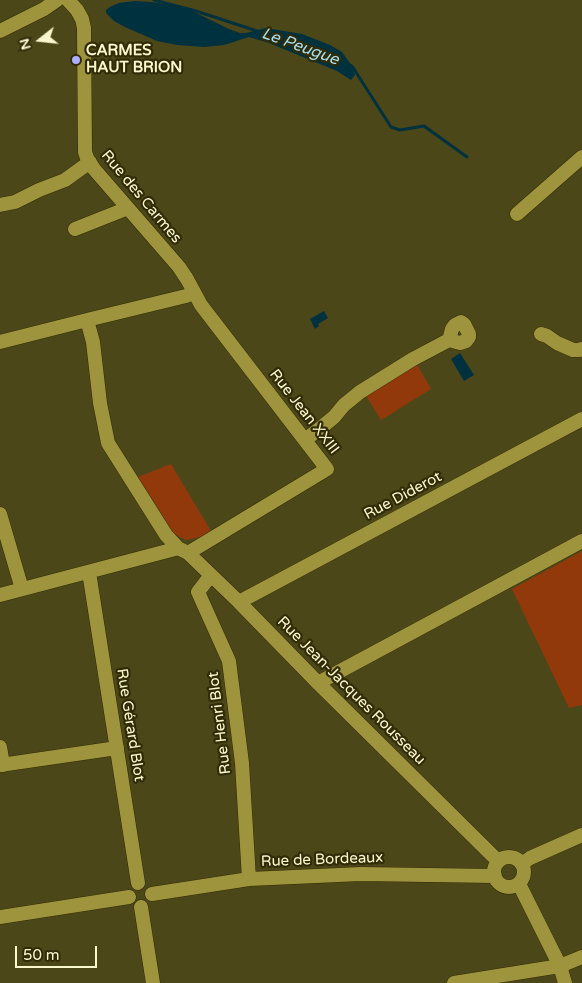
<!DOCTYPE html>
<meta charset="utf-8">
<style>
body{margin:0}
#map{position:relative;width:582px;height:983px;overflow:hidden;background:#4c4719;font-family:"Varela Round",sans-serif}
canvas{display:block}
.north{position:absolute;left:15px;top:15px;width:50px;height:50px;-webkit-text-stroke:4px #312c07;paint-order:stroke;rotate:254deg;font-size:14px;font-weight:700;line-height:20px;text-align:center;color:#fbf7cd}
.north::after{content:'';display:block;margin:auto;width:18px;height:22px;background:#fbf7cd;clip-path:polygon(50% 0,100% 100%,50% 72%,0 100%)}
.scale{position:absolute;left:15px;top:946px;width:82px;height:22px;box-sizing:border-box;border:2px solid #fbf7cd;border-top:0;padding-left:6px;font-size:15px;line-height:18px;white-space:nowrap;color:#fbf7cd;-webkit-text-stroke:4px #312c07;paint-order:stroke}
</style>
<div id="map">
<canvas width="582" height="983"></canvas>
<div class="north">N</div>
<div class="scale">50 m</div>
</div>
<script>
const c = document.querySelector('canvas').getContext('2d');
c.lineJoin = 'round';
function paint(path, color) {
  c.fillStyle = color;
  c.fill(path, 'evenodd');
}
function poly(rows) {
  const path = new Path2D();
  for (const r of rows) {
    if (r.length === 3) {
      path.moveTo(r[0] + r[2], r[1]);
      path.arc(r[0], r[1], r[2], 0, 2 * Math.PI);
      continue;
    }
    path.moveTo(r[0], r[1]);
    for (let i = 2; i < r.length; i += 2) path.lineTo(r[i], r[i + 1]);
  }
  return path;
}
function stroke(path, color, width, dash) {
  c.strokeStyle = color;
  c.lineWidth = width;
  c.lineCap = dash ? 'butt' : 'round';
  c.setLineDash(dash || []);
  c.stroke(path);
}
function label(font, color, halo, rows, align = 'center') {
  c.font = font + ' "Varela Round",sans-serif';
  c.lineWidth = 4.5;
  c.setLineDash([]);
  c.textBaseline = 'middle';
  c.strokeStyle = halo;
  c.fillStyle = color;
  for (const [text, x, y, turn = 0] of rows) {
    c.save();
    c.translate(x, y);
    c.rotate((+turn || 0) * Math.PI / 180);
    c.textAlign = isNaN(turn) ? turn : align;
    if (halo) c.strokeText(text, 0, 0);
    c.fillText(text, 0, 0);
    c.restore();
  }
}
const green = poly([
 [416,363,431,389,381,420,365,394],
 [171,464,211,531,201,537,186,540,174,534,138,477],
 [582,551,582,705,569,708,512,589]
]);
const water = poly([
 [135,1,151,2,184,7,229,29,240,33,246,33,266,28,302,34,330,45,342,52,352,66,355,75,351,80,337,71,269,43,249,37,224,45,204,47,177,45,157,41,125,27,114,21,106,13,106,10,110,7,119,3],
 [324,311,328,318,318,324,319,326,315,329,310,319],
 [460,353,474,375,464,381,451,359]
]);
const stream = poly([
 [154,0,196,11,260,32],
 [350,65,352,66,391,127,400,130,424,126,467,157]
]);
const minor = poly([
 [68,0,77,10,82,19,84,28,85,152,87,158,94,169,179,267,187,279,201,305,327,469,188,553],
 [0,31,44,9,57,0],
 [0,205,15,202,39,190,65,180,90,162],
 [517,214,582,157],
 [75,229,123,210,127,207],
 [87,320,93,342,100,403,108,443,166,535,178,548,188,553,239,602,318,683,498,861],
 [541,334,547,336,557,343,573,350,579,350,582,349],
 [0,342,87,320,186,296,194,293],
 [305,440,323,426,334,417,344,405,360,392,413,359,449,340,452,329,455,325,461,322,464,324,469,334,469,337,466,341,460,343,449,340],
 [0,514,22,589],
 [89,572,138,883],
 [211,575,198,592,229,661,242,763,249,879],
 [0,595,175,549,178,548],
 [239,602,582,419],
 [318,683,582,541],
 [0,747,3,765],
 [0,765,117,748],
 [509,872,15],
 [522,864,530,858,582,835],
 [519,884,560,966,565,983],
 [152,894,249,879,361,874,495,876],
 [141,907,153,983],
 [0,917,129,897],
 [454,983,560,966,582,957]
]);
const markers = [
 [76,60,5,"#acaffb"]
];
const poiNames = [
 ["CARMES",86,51],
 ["HAUT BRION",86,68]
];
const streetNames = [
 ["Rue des Carmes",141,197,50],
 ["Rue Jean XXIII",304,412,52],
 ["Rue Diderot",403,496,-28],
 ["Rue Jean-Jacques Rousseau",351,691,45],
 ["Rue Henri Blot",220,723,-97],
 ["Rue Gérard Blot",130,725,81],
 ["Rue de Bordeaux",322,860,-2]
];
const waterNames = [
 ["Le Peugue",300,47,20]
];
paint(green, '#92390c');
paint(water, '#00313f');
stroke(stream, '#00313f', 3);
stroke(minor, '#322c00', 15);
stroke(minor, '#9f943e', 14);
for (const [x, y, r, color] of markers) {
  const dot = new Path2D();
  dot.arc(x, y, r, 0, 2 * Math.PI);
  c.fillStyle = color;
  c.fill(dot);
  stroke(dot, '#312c07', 2);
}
label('bold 15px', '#fbf7cd', '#312c07', poiNames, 'left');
label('15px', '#fbf7cd', '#312c07', streetNames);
label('italic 16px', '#a2def4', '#312c07', waterNames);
</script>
